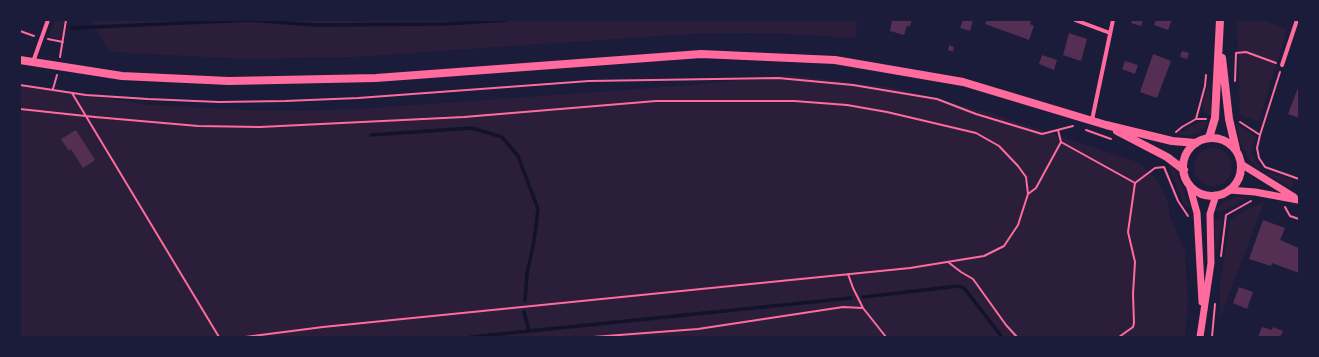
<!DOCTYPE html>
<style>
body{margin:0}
#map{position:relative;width:1319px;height:357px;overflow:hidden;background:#1b1b3a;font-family:"Archivo Narrow",sans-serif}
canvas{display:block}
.frame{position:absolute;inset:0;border:21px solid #1b1b3a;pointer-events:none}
</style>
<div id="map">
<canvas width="1319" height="357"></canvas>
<div class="frame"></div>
</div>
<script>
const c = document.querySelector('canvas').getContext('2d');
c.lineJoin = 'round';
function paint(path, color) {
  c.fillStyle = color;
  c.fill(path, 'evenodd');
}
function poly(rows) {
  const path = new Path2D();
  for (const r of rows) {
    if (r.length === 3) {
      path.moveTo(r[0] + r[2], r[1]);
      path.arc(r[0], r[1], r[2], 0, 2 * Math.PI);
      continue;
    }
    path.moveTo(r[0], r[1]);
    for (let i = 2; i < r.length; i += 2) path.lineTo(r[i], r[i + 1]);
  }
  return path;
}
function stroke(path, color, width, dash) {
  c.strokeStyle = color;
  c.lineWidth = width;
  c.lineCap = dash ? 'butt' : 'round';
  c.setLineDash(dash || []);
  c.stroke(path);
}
const green = poly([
 [55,20,64,20,61,38,59,39,49,36],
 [90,20,857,20,856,38,788,34,740,33,691,34,644,37,353,57,246,59,110,52],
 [1237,20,1263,20,1287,29,1259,122,1240,115],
 [790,75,895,88,986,112,1140,163,1157,180,1167,200,1171,219,1185,252,1188,304,1185,337,20,337,20,85,151,105,244,110,300,111,356,109,692,85],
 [1210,79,1211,115,1208,115,1202,109,1204,98],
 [1200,122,1209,122,1203,130,1193,135,1178,135,1179,132,1184,131,1187,127],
 [1235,123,1256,136,1251,153,1260,167,1260,170,1250,161,1241,144],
 [1213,167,19],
 [1168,164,1176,171,1190,208,1184,205],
 [1269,172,1293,180,1292,188,1266,174],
 [1248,196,1236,205,1222,211,1216,211,1219,206,1226,201,1236,197],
 [1264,203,1235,279,1220,319,1220,283,1230,220,1251,207],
 [1216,219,1221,219,1223,222,1217,250,1215,250,1214,220]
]);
const stream = poly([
 [72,28,250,20,314,25,446,24,506,20],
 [371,135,472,128,502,137,518,156,538,209,534,241,527,274,525,300],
 [863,297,959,286,964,288,1002,337],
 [524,312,529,331],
 [471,337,851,298]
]);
const building = poly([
 [892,20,912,20,910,26,907,26,904,35,890,31],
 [963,20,973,20,970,31,960,28],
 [987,20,1027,20,1031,21,1030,24,1034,26,1029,40,985,24],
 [1132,20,1143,20,1141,26,1131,23],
 [1156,20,1172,20,1168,30,1154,25],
 [1069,33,1087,39,1081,61,1063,55],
 [949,45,954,47,953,52,948,50],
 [1182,51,1189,53,1187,59,1180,57],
 [1153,54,1171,61,1157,98,1140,92],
 [1042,55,1057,60,1054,70,1039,64],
 [1125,61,1138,65,1135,74,1122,69],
 [1298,88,1299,88,1299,118,1288,114],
 [76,130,95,160,83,168,71,149,69,151,61,139],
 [1263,220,1285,228,1280,240,1299,248,1299,273,1272,263,1271,266,1249,259],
 [1239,287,1253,292,1247,309,1233,303],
 [1262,327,1272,330,1273,327,1283,331,1280,337,1258,337]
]);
const path = poly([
 [20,31,34,36],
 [48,39,63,42],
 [60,57,66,20],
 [1235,81,1236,53,1246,52,1276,63],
 [20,85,86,95,148,99,219,102,285,101,358,98,589,81,778,78,853,85,937,99,976,114,1042,134,1073,126],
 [53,89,57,75],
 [72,93,219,337],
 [20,109,95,117,198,126,260,127,464,117,656,101,794,101,847,105,887,112,976,133,999,146,1018,166,1026,177,1028,194,1018,225,1004,246,984,256,910,268,323,327,245,337],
 [1197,119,1206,119],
 [1240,122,1260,135,1257,148,1259,158,1265,167,1299,179],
 [1086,130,1111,139],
 [1176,132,1182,127,1196,119,1205,86,1206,75],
 [1260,135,1280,72],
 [1061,142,1135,183],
 [1164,167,1178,201,1188,216],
 [1028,194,1036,188,1061,142,1058,130],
 [1285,207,1290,216,1299,219],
 [1221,256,1226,215,1251,201],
 [948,262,961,272,973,279,1006,325,1017,337],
 [848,274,853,288,863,308,886,337],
 [593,337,698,329,843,307,863,308],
 [1119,337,1133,327,1134,323,1133,294,1135,262,1128,232,1135,183,1155,168,1164,167],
 [1212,337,1215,304]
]);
const minor = poly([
 [1075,20,1110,33],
 [33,62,48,20],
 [1282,65,1297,20],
 [1092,120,1113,20]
]);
const tertiary = poly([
 [1241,164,1294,197],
 [1189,184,1197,213,1202,302],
 [1229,190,1255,192,1298,200],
 [1200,337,1211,263,1210,214,1216,195]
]);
const secondary = poly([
 [1222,58,1229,119,1236,149],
 [20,60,122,76,229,81,376,78,701,54,835,60,963,82,1106,125,1172,141,1196,143],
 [1117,131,1167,157,1184,170],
 [1209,138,1215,118,1220,20],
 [1212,167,29]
]);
paint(green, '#2a1e3b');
stroke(stream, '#12122b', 3.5);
paint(building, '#542f53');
stroke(path, '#ff6b9d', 2);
stroke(minor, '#ff6b9d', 4);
stroke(tertiary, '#ff6b9d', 7);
stroke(secondary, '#ff6b9d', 8);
</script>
